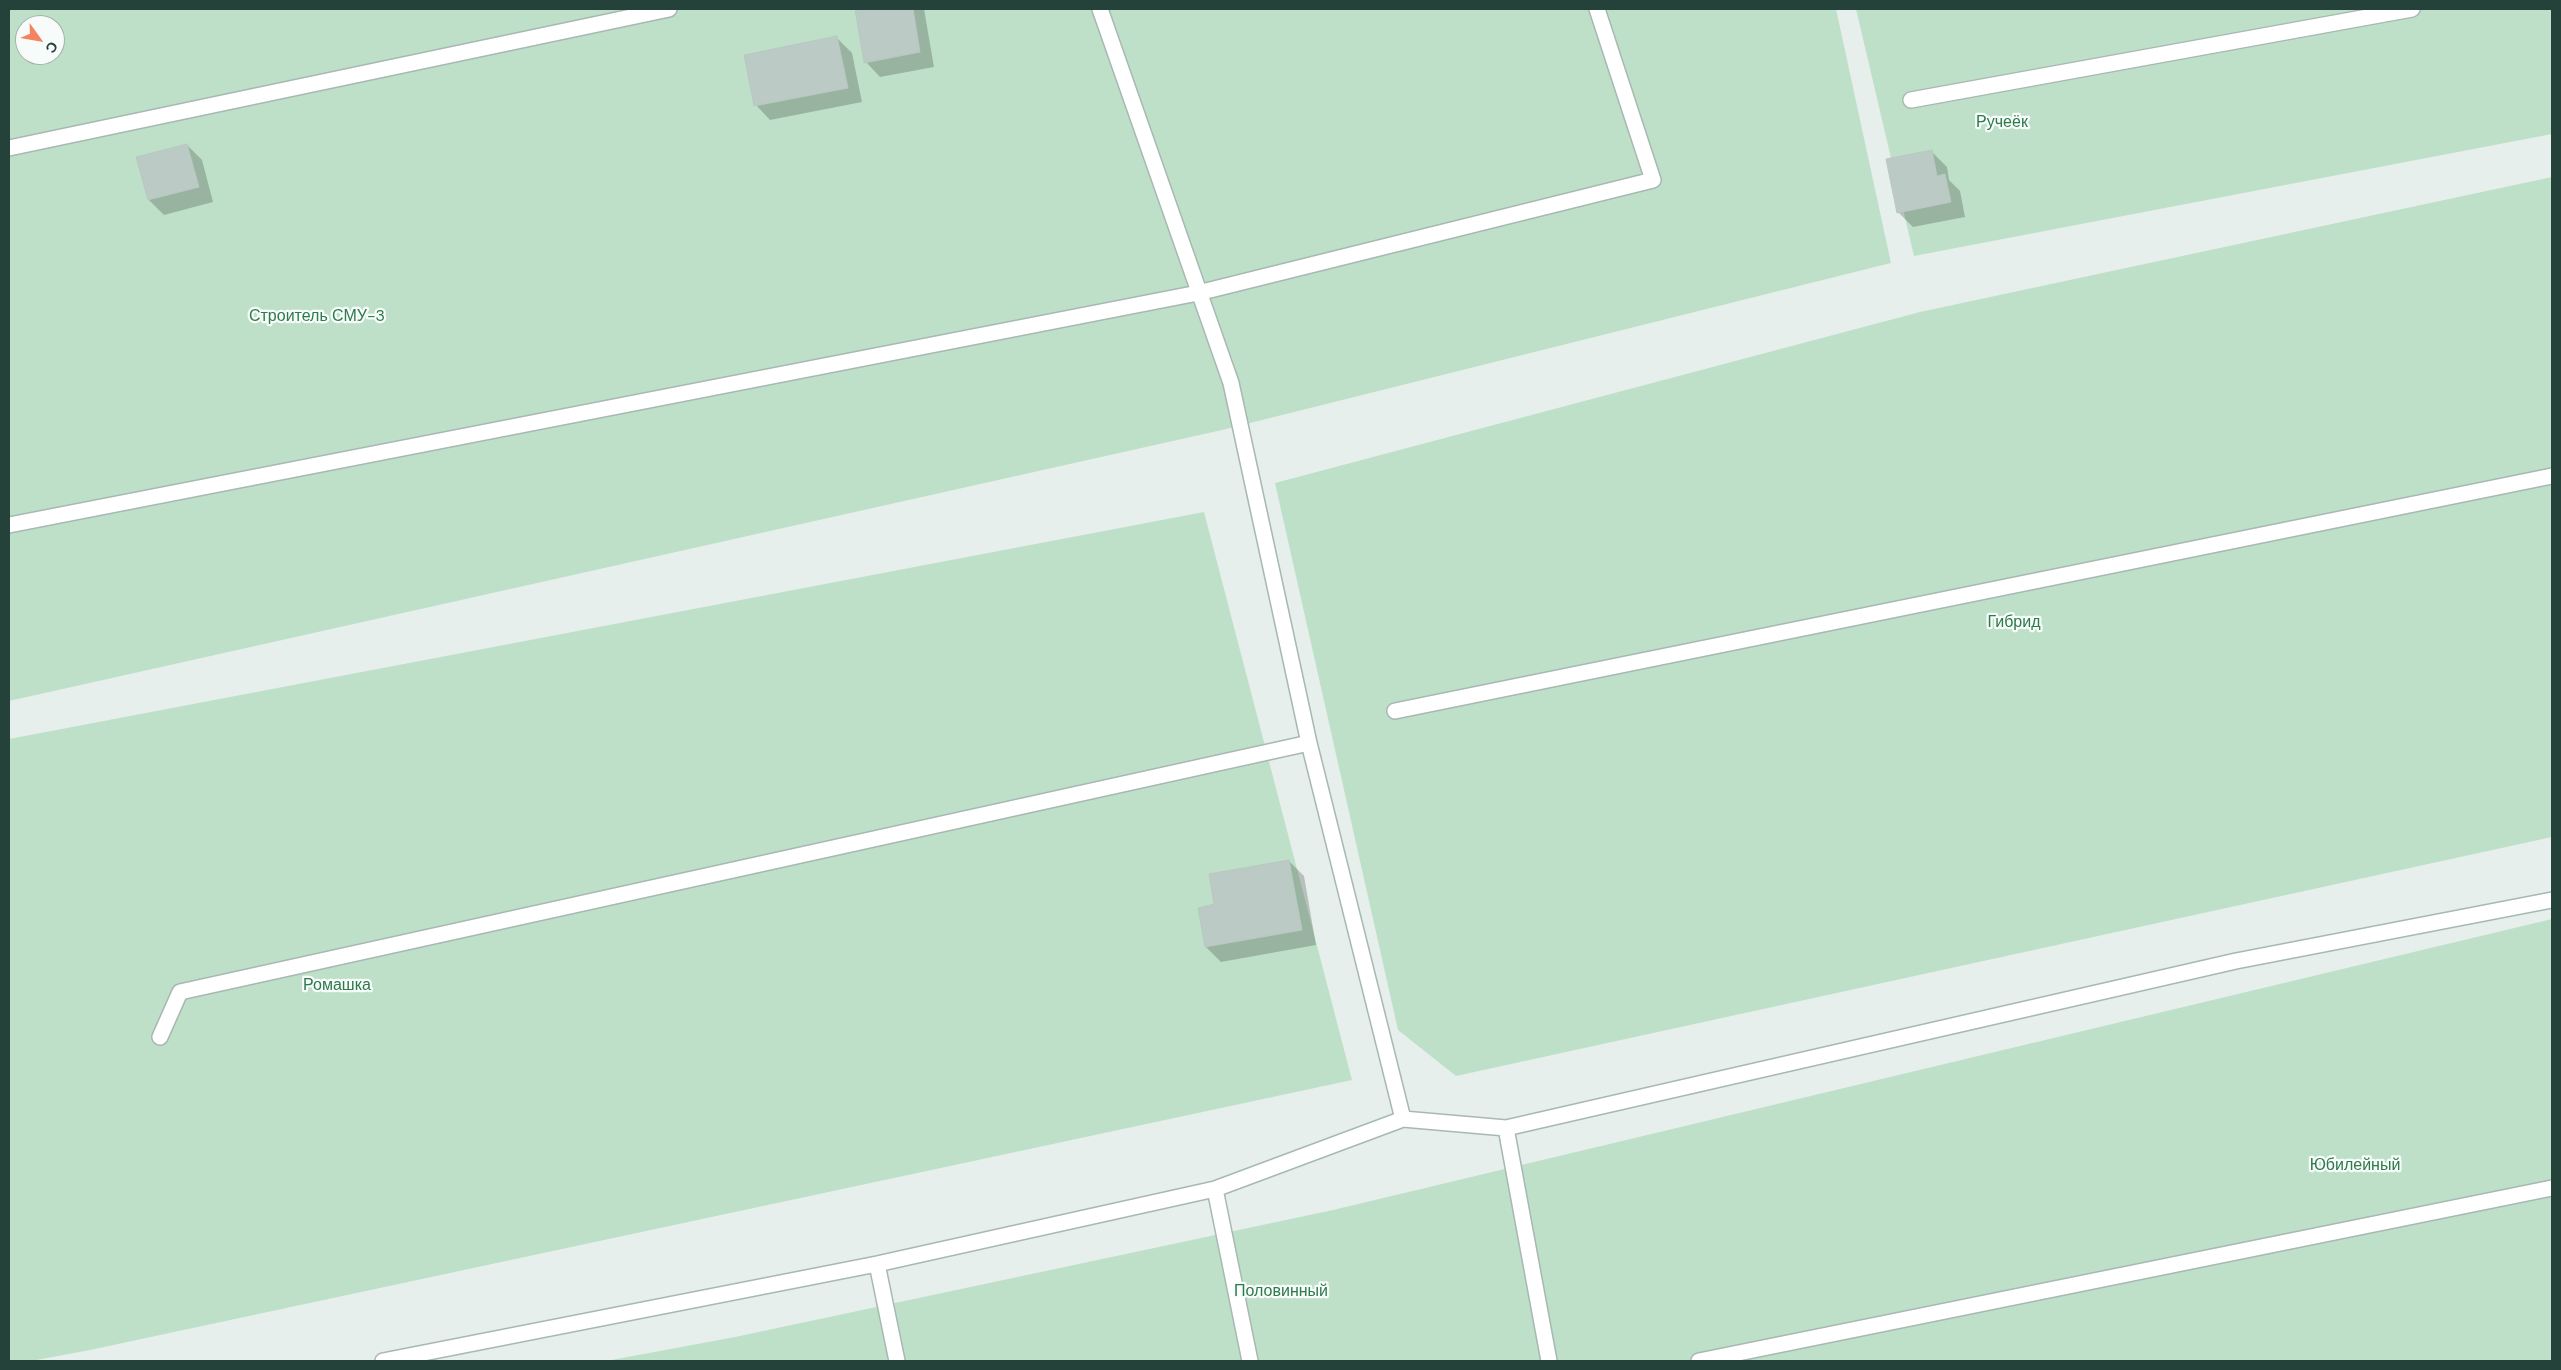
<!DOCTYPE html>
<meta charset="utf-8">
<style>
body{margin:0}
#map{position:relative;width:2561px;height:1370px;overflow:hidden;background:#e6efeb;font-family:"DM Sans",sans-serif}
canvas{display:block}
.frame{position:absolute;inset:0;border:10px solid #24423a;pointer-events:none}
.north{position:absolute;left:15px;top:15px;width:50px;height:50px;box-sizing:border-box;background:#f7fbf9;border:1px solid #a3b1ad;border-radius:50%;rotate:122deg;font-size:14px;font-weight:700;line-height:20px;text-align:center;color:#24423a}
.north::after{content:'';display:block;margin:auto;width:18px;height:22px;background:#f4845f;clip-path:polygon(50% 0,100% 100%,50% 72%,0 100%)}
</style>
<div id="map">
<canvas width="2561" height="1370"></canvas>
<div class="frame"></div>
<div class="north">С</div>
</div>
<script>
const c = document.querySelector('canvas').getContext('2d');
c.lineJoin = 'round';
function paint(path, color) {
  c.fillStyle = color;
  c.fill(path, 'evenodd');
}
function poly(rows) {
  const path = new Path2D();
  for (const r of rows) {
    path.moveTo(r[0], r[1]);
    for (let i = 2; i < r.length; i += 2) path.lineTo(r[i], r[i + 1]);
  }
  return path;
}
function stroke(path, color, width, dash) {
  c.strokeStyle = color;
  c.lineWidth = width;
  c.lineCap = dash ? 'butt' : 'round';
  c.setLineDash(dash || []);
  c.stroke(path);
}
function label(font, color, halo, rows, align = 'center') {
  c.font = font + ' "DM Sans",sans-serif';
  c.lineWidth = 4.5;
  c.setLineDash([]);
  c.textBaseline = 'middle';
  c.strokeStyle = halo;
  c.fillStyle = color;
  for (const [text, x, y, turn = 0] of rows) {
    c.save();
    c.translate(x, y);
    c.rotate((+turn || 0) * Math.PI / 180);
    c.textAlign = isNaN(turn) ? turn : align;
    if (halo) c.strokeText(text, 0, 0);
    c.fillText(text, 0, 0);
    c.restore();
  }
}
const green = poly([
 [9,9,1836,9,1891,263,1222,430,9,701],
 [25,25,55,25,55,55,25,55],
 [1856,9,2552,9,2552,134,1914,256],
 [2552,177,2552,837,1456,1076,1398,1030,1275,483,1920,312],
 [1204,512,1352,1080,90,1350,31,1361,9,1361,9,739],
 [2552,919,2552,1361,606,1361,735,1337,1333,1210]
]);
const shadow = poly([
 [856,9,924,9,934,67,880,77,866,62],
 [837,38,852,53,862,102,770,120,756,105],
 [187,145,202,160,213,202,164,215,149,200],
 [1932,152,1947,167,1949,180,1960,191,1965,217,1913,227,1898,212],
 [1289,861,1304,876,1316,945,1221,962,1206,947,1199,909,1216,905]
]);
const building = poly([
 [855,9,913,9,920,52,864,63,855,9],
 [837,36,848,88,754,106,744,55,837,36],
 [187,144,199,187,148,200,136,157,187,144],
 [1932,150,1937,176,1945,174,1951,202,1897,213,1886,159,1932,150],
 [1289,860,1302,930,1205,947,1198,908,1214,904,1209,874,1289,860]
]);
const lane = poly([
 [1100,9,1231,383,1309,743,1403,1119],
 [1911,100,2412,9],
 [9,148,669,9],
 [9,525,1198,293,1653,180,1597,9],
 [1395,711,2552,476],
 [160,1037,180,992,1309,743],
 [1506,1128,1549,1361],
 [1215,1189,1250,1361],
 [877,1264,897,1361],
 [383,1361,877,1264,1215,1189,1403,1119,1506,1128,2236,961,2552,900],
 [1699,1361,2552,1188]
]);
const parkNames = [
 ["Ручеёк",2002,123],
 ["Строитель СМУ-3",317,317],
 ["Гибрид",2014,623],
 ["Ромашка",337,986],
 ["Юбилейный",2355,1166],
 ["Половинный",1281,1292]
];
paint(green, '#bfe0c8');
paint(shadow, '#0003');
paint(building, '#bbcac4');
stroke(building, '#b8c9c2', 1);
stroke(lane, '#a8b8b2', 18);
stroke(lane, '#fff', 15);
label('16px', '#2d7a4b', '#f7fbf9', parkNames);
</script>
